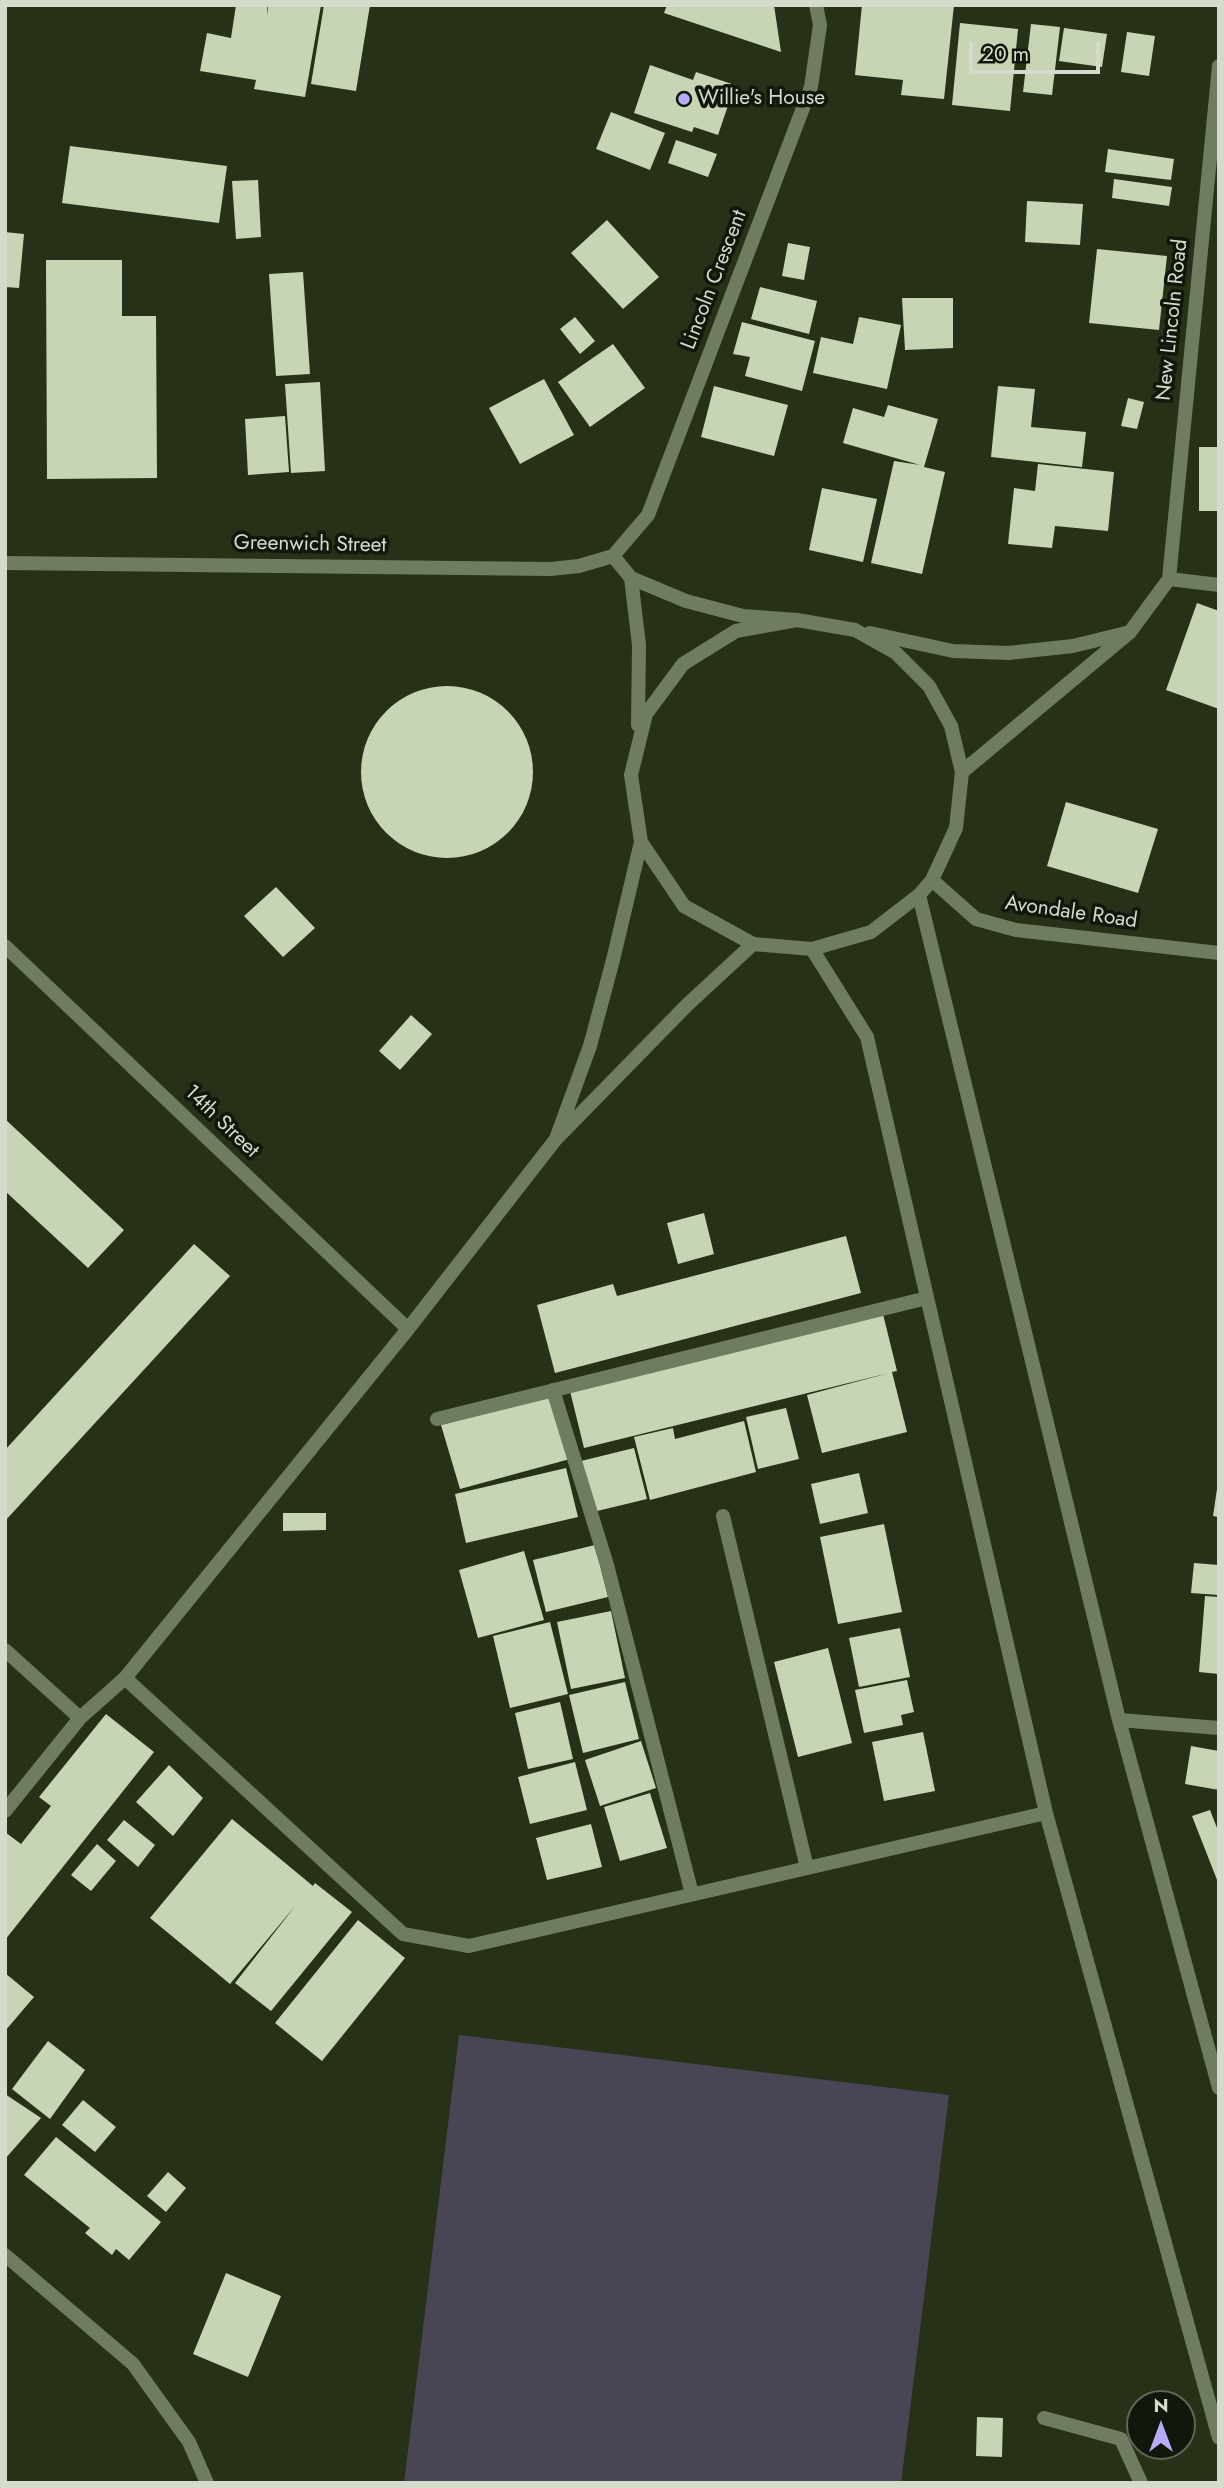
<!DOCTYPE html>
<style>
body{margin:0}
#map{position:relative;width:1224px;height:2488px;overflow:hidden;background:#273117;font-family:Jost,sans-serif}
canvas{display:block}
.frame{position:absolute;inset:0;border:7px solid #d4dbcb;pointer-events:none}
.north{position:absolute;left:1126px;top:2390px;width:70px;height:70px;box-sizing:border-box;background:#12170c;border:2px solid #606558;border-radius:50%;rotate:0deg;font-size:19px;font-weight:700;line-height:28px;text-align:center;color:#d4dbcb}
.north::after{content:'';display:block;margin:auto;width:24px;height:32px;background:#b8abf7;clip-path:polygon(50% 0,100% 100%,50% 72%,0 100%)}
.scale{position:absolute;left:969px;top:42px;width:131px;height:32px;box-sizing:border-box;border:4px solid #d4dbcb;border-top:0;padding-left:9px;font-size:21px;line-height:24px;white-space:nowrap;color:#d4dbcb;-webkit-text-stroke:5px #12170c;paint-order:stroke}
</style>
<div id="map">
<canvas width="1224" height="2488"></canvas>
<div class="frame"></div>
<div class="north">N</div>
<div class="scale">20 m</div>
</div>
<script>
const c = document.querySelector('canvas').getContext('2d');
c.lineJoin = 'round';
function paint(path, color) {
  c.fillStyle = color;
  c.fill(path, 'evenodd');
}
function poly(rows) {
  const path = new Path2D();
  for (const r of rows) {
    if (r.length === 3) {
      path.moveTo(r[0] + r[2], r[1]);
      path.arc(r[0], r[1], r[2], 0, 2 * Math.PI);
      continue;
    }
    path.moveTo(r[0], r[1]);
    for (let i = 2; i < r.length; i += 2) path.lineTo(r[i], r[i + 1]);
  }
  return path;
}
function stroke(path, color, width, dash) {
  c.strokeStyle = color;
  c.lineWidth = width;
  c.lineCap = dash ? 'butt' : 'round';
  c.setLineDash(dash || []);
  c.stroke(path);
}
function label(font, color, halo, rows, align = 'center') {
  c.font = font + ' Jost,sans-serif';
  c.lineWidth = 7;
  c.setLineDash([]);
  c.textBaseline = 'middle';
  c.strokeStyle = halo;
  c.fillStyle = color;
  for (const [text, x, y, turn = 0] of rows) {
    c.save();
    c.translate(x, y);
    c.rotate((+turn || 0) * Math.PI / 180);
    c.textAlign = isNaN(turn) ? turn : align;
    if (halo) c.strokeText(text, 0, 0);
    c.fillText(text, 0, 0);
    c.restore();
  }
}
const green = poly([
 [459,2035,949,2095,901,2483,404,2483]
]);
const building = poly([
 [236,5,267,5,267,16,268,5,321,5,305,97,254,89,256,80,200,71,207,33,231,38],
 [324,5,370,5,356,91,311,84],
 [667,5,774,5,781,52,664,13],
 [862,5,954,5,944,99,901,95,903,80,855,75],
 [960,23,1018,29,1010,111,952,105],
 [1031,24,1060,27,1052,95,1023,92],
 [1064,28,1107,34,1102,67,1059,61],
 [1127,32,1155,36,1149,76,1121,72],
 [650,65,693,80,696,72,735,85,718,135,694,127,692,132,634,113],
 [611,112,665,133,650,170,596,149],
 [676,140,717,154,708,177,668,163],
 [70,146,227,166,219,223,62,203],
 [1108,149,1174,159,1171,180,1105,172],
 [1114,179,1172,187,1169,206,1112,198],
 [258,180,261,237,236,239,232,181],
 [1027,201,1083,204,1080,245,1025,242],
 [607,220,659,277,623,309,571,253],
 [5,232,24,234,19,288,5,287],
 [788,243,810,247,804,280,782,276],
 [1097,249,1167,256,1159,330,1089,323],
 [46,260,122,260,122,316,156,316,157,478,47,479],
 [303,272,310,374,276,376,269,274],
 [760,287,817,301,809,334,751,319],
 [902,298,953,298,953,348,905,350],
 [575,317,595,341,580,354,560,329],
 [859,317,901,325,887,389,813,373,821,337,853,344],
 [742,322,815,341,802,391,745,376,750,357,733,354],
 [613,344,645,388,590,427,558,382],
 [544,379,574,435,520,464,489,408],
 [320,382,325,471,291,473,285,384],
 [714,386,788,405,774,456,701,437],
 [998,386,1035,389,1031,427,1086,432,1082,467,991,457],
 [1128,398,1144,402,1137,429,1121,426],
 [888,405,938,419,924,467,945,472,922,574,871,563,894,461,920,465,843,443,853,408,884,417],
 [285,416,289,472,248,475,245,419],
 [1199,447,1219,447,1219,511,1199,511],
 [1038,464,1114,472,1108,531,1055,526,1052,548,1008,544,1014,488,1035,491],
 [822,488,877,499,863,562,809,550],
 [1197,603,1219,611,1219,709,1166,690],
 [447,772,86],
 [1066,802,1158,829,1138,893,1047,866],
 [276,887,315,928,283,957,244,916],
 [411,1015,432,1034,400,1070,379,1051],
 [5,1119,124,1230,88,1268,5,1191],
 [704,1213,714,1254,678,1264,667,1223],
 [846,1236,861,1293,555,1373,537,1305,613,1284,617,1296],
 [194,1244,230,1276,5,1521,5,1450],
 [882,1310,897,1371,892,1372,907,1432,822,1453,807,1395,889,1373,584,1448,569,1387],
 [552,1394,570,1459,460,1489,441,1425],
 [786,1408,799,1459,758,1469,746,1417],
 [744,1421,756,1472,650,1500,634,1437,673,1428,675,1439],
 [634,1448,647,1499,593,1512,581,1461],
 [566,1468,578,1517,466,1543,455,1494],
 [859,1473,868,1513,820,1524,811,1484],
 [1217,1489,1219,1489,1219,1517,1213,1516],
 [283,1513,326,1513,326,1530,283,1531],
 [884,1524,902,1612,838,1624,820,1537],
 [595,1545,608,1597,546,1612,533,1560],
 [524,1551,544,1620,478,1638,459,1570],
 [1194,1563,1219,1565,1219,1595,1191,1593],
 [1205,1596,1219,1597,1219,1674,1199,1672],
 [611,1611,625,1678,571,1689,557,1622],
 [550,1622,568,1694,510,1708,493,1636],
 [900,1628,910,1677,859,1687,849,1638],
 [828,1648,852,1743,798,1757,774,1662],
 [907,1680,914,1712,901,1715,903,1725,864,1733,855,1690],
 [625,1682,639,1739,583,1753,569,1695],
 [560,1702,573,1759,528,1769,515,1713],
 [106,1714,154,1752,5,1940,5,1832,21,1844,51,1806,39,1797],
 [923,1732,935,1791,884,1801,872,1742],
 [641,1741,656,1788,600,1806,585,1760],
 [1191,1746,1219,1751,1219,1790,1185,1784],
 [575,1762,587,1810,530,1824,518,1777],
 [169,1765,203,1798,173,1836,136,1802],
 [650,1793,667,1848,620,1861,604,1807],
 [1210,1810,1219,1833,1219,1885,1192,1816],
 [232,1819,313,1886,315,1883,352,1912,271,2011,235,1983,296,1905,230,1984,150,1918],
 [124,1820,155,1845,138,1867,107,1840],
 [591,1824,602,1867,547,1880,536,1838],
 [97,1844,116,1861,91,1891,71,1875],
 [358,1920,405,1958,322,2061,275,2023],
 [5,1973,34,1997,5,2031],
 [48,2041,85,2070,50,2119,12,2089],
 [5,2094,41,2118,5,2159],
 [83,2100,116,2127,95,2152,62,2125],
 [56,2137,161,2222,129,2260,116,2249,112,2255,85,2233,90,2228,24,2175],
 [168,2172,186,2188,166,2212,147,2196],
 [226,2273,281,2296,248,2377,193,2354],
 [977,2417,1003,2418,1002,2457,976,2456]
]);
const lane = poly([
 [5,2255,133,2364,189,2442,207,2483],
 [1044,2418,1121,2439,1141,2483]
]);
const street = poly([
 [613,556,631,578,686,601,743,616,797,620,855,630,896,653,929,686,951,726,962,772,956,828,932,880,919,895,871,932,812,949,753,944,684,906,641,842,631,775,646,714,683,664,736,631,797,620],
 [613,556,648,515,811,87,820,25,816,5],
 [5,563,551,569,579,566,613,556],
 [631,578,639,645,638,725],
 [1169,579,1219,66],
 [1169,579,1219,585],
 [870,633,953,651,1008,653,1073,646,1126,633],
 [962,772,1130,632,1169,579],
 [641,842,613,960,590,1046,556,1139,687,1005,753,944],
 [932,880,976,919,1016,930,1219,953],
 [919,895,1119,1720,1219,2088],
 [5,946,408,1329],
 [812,949,867,1037,1046,1813,1219,2438],
 [553,1390,607,1565,692,1894],
 [437,1419,927,1298],
 [723,1516,807,1868],
 [5,1650,80,1718],
 [125,1678,403,1934,469,1946,1046,1813],
 [1119,1720,1219,1728],
 [5,1811,80,1718,125,1678,408,1329,556,1139]
]);
const markers = [
 [684,99,7,"#b8abf7"]
];
const poiNames = [
 ["Willie's House",698,99]
];
const streetNames = [
 ["Lincoln Crescent",715,280,-69],
 ["New Lincoln Road",1173,320,-84],
 ["Greenwich Street",310,545,1],
 ["Avondale Road",1071,913,8],
 ["14th Street",221,1122,44]
];
paint(green, '#484655');
paint(building, '#c7d5b5');
stroke(lane, '#6f7c5f', 14);
stroke(street, '#6f7c5f', 14);
for (const [x, y, r, color] of markers) {
  const dot = new Path2D();
  dot.arc(x, y, r, 0, 2 * Math.PI);
  c.fillStyle = color;
  c.fill(dot);
  stroke(dot, '#12170c', 2.5);
}
label('21px', '#d4dbcb', '#12170c', poiNames, 'left');
label('21px', '#d4dbcb', '#12170c', streetNames);
</script>
